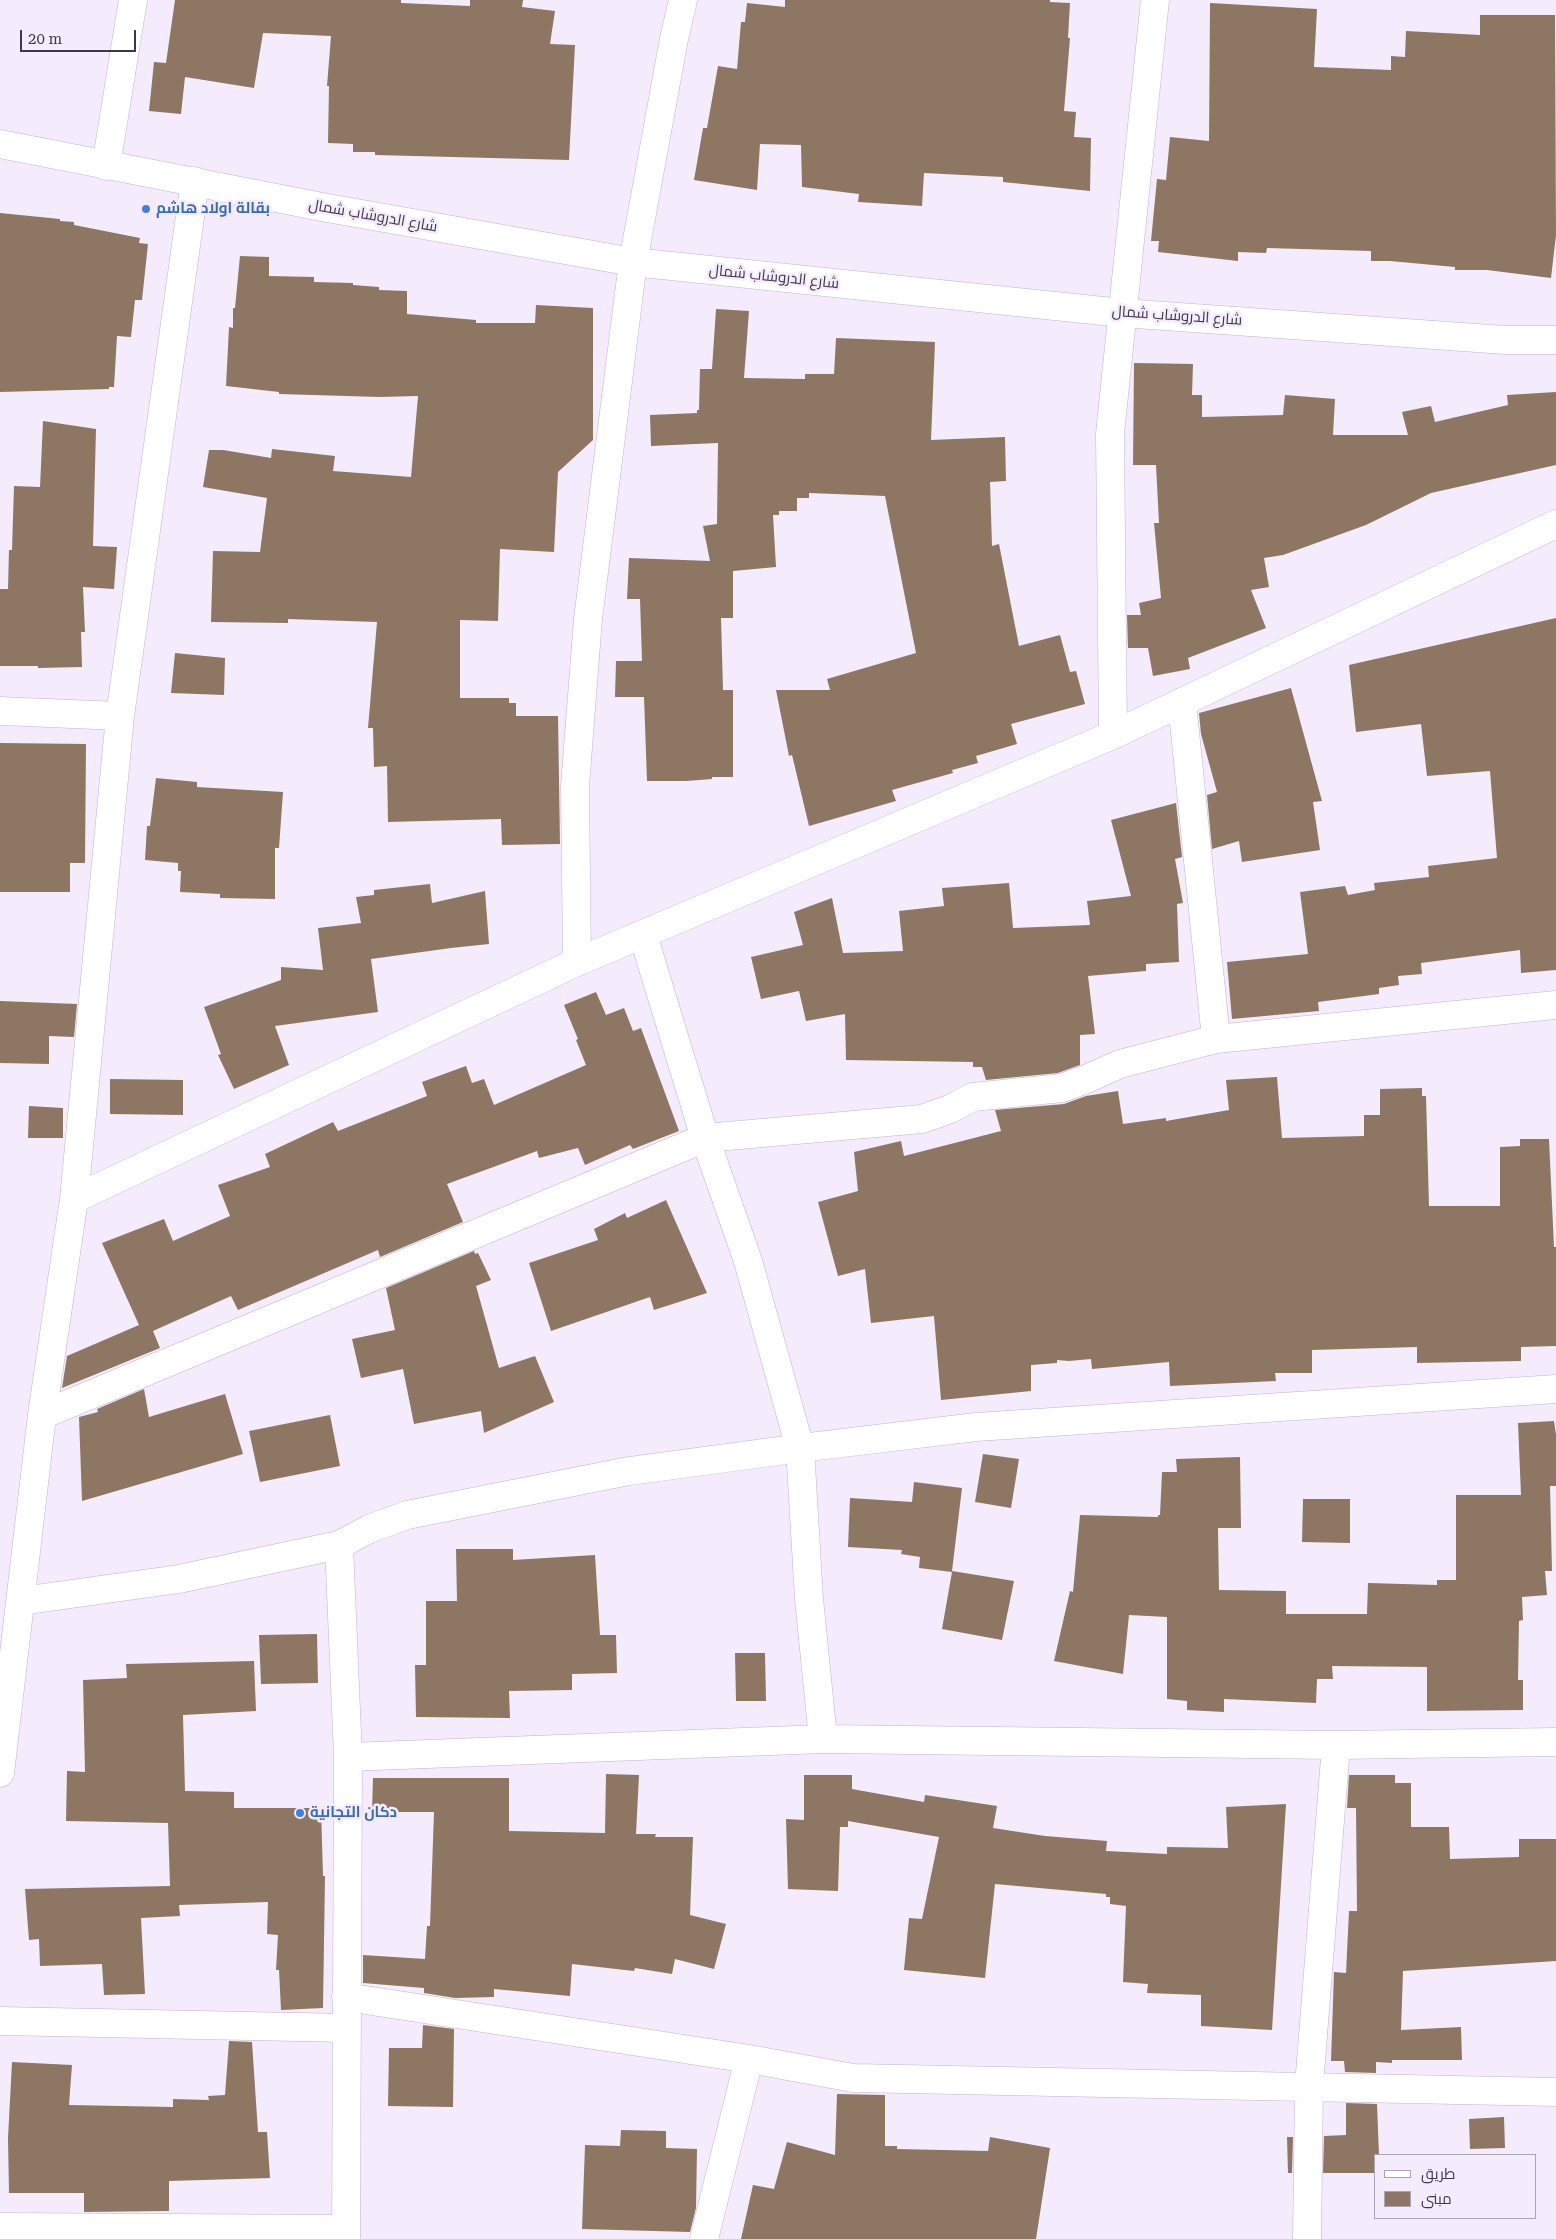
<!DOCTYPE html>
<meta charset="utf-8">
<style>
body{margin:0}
#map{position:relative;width:1556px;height:2239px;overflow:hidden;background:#f4ecfd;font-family:"Roboto Serif",Cairo,serif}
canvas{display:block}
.legend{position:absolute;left:1374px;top:2154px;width:162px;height:65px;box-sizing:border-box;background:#f4ecfd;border:1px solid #aba4b3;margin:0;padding:6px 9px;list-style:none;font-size:15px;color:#3e3844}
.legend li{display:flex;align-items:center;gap:10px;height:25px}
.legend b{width:25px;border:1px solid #aba4b3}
.scale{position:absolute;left:20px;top:30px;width:116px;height:22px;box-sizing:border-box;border:2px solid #3e3844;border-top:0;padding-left:6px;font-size:15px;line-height:18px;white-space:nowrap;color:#3e3844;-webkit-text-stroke:4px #f4ecfd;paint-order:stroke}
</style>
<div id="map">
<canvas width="1556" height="2239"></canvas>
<ul class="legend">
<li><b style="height:6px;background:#fff"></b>طريق</li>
<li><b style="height:14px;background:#8d7762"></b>مبنى</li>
</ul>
<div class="scale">20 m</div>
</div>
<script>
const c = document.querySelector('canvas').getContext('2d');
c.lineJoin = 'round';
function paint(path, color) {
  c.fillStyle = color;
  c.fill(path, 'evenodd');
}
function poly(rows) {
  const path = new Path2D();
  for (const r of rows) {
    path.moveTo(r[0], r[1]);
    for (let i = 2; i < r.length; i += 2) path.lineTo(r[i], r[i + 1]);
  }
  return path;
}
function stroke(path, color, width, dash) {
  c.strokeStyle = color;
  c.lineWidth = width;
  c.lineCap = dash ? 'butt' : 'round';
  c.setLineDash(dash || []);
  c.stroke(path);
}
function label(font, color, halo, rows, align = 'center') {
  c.font = font + ' "Roboto Serif",Cairo,serif';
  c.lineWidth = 5;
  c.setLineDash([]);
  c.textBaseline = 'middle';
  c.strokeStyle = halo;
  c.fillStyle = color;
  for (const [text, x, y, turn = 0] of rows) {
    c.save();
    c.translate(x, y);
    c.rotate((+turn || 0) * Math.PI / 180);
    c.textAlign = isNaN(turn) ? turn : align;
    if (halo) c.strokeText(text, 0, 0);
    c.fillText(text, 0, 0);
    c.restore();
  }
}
const building = poly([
 [175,0,401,0,401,3,470,6,470,0,523,0,522,7,555,11,550,44,575,45,569,160,375,155,375,152,353,152,353,144,328,143,329,86,327,86,331,36,263,33,254,88,185,77,181,114,149,111,154,62,166,63],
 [785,0,1050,0,1050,2,1070,3,1068,38,1070,38,1064,111,1076,112,1074,137,1091,138,1090,191,1003,182,1003,177,924,173,922,206,858,202,859,194,802,187,801,145,760,144,757,190,694,180,703,128,707,128,718,66,737,69,741,22,745,22,747,3,785,7],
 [1210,3,1317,9,1314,67,1391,70,1391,56,1405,57,1406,31,1480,35,1480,15,1555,15,1556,235,1551,278,1487,270,1455,270,1455,267,1390,261,1371,261,1371,251,1267,248,1266,253,1238,252,1238,261,1158,252,1159,241,1151,241,1157,179,1166,180,1170,137,1209,141],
 [0,213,60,219,60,221,74,222,74,225,140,238,139,243,148,244,142,300,135,300,131,337,117,336,114,387,109,387,109,389,0,392],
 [240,256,269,257,269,276,314,277,314,282,353,283,353,285,379,287,379,290,407,291,407,314,476,320,476,323,535,323,536,305,593,308,593,440,558,472,554,552,500,549,498,621,460,620,460,698,509,698,509,703,516,703,516,716,558,716,560,844,502,845,501,819,388,822,387,766,374,767,373,728,368,728,377,622,288,619,288,623,211,622,213,551,260,552,267,498,203,487,209,450,223,450,271,458,272,449,335,456,333,471,411,477,418,396,380,397,279,394,279,392,226,386,229,327,233,328,233,308,235,308],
 [716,309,749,311,744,378,805,379,805,374,834,374,836,338,935,342,931,440,1005,437,1006,481,990,482,992,546,999,544,1019,646,1060,635,1070,672,1076,671,1085,704,1011,724,1017,744,976,756,978,763,952,770,953,773,892,790,896,801,809,826,792,755,789,756,776,690,830,690,827,679,916,653,885,496,809,493,809,498,797,498,797,511,779,511,779,515,773,515,776,567,733,571,733,618,721,618,723,690,733,690,733,777,712,777,712,779,686,781,647,781,644,697,615,697,616,661,642,661,640,599,627,599,629,558,710,561,703,526,717,524,718,443,651,446,650,415,697,413,697,410,699,410,700,369,712,369],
 [1134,363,1193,364,1192,395,1202,395,1202,417,1283,415,1285,395,1335,399,1333,435,1408,435,1402,412,1431,406,1435,422,1508,405,1507,395,1556,392,1556,465,1431,493,1366,525,1283,555,1264,558,1269,587,1251,590,1266,628,1188,658,1190,669,1153,676,1148,648,1128,648,1127,615,1141,615,1139,603,1161,598,1154,523,1159,523,1156,465,1133,465],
 [43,421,96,429,93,546,117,547,114,589,83,587,85,632,81,632,82,667,38,668,38,666,0,666,0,589,8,589,9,550,12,550,14,486,40,487],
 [1556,618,1556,970,1521,973,1520,950,1421,963,1422,974,1398,976,1399,985,1379,988,1379,994,1318,1002,1319,1011,1232,1019,1227,962,1308,954,1300,892,1345,886,1348,895,1375,890,1374,883,1429,877,1428,866,1497,858,1490,771,1427,776,1421,724,1356,732,1349,665],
 [175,653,225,658,224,695,171,693],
 [1291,688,1322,801,1313,802,1320,850,1242,862,1239,841,1212,849,1207,795,1217,792,1201,734,1199,713],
 [0,743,86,744,85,863,70,863,70,892,0,892],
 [156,778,197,782,197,787,283,792,279,848,275,848,275,899,220,898,220,894,180,892,181,871,178,871,178,863,145,860,147,826,150,826],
 [1176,803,1182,857,1175,859,1183,903,1177,904,1179,962,1146,964,1146,971,1088,976,1095,1034,1080,1035,1080,1065,1058,1073,986,1080,982,1067,973,1067,973,1062,846,1060,845,1014,806,1021,799,991,761,999,751,957,803,945,794,912,832,898,843,953,903,951,899,911,944,906,942,888,1009,883,1013,928,1090,925,1087,901,1131,896,1111,820],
 [430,884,432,903,485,891,489,944,451,948,371,959,378,1012,275,1026,289,1065,234,1089,218,1055,221,1054,204,1007,281,980,281,967,323,970,318,928,361,923,356,897,374,895,374,890],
 [596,992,606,1015,624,1008,633,1031,641,1028,679,1131,633,1149,630,1145,585,1165,578,1148,539,1158,537,1151,447,1184,463,1222,380,1257,378,1250,238,1310,231,1296,153,1331,160,1348,62,1388,67,1356,139,1325,102,1243,164,1219,173,1241,230,1216,218,1185,270,1167,265,1154,333,1122,338,1131,427,1096,422,1082,466,1066,472,1083,484,1079,494,1105,586,1065,576,1040,578,1039,564,1005],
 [0,1001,77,1004,74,1037,49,1036,49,1064,0,1063],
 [1277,1077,1282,1138,1364,1136,1364,1115,1380,1115,1380,1089,1422,1088,1422,1096,1426,1096,1429,1206,1500,1206,1500,1147,1520,1146,1520,1139,1549,1139,1554,1247,1556,1247,1556,1346,1521,1347,1521,1361,1417,1363,1417,1347,1312,1350,1312,1373,1275,1373,1276,1381,1170,1386,1169,1362,1092,1369,1091,1359,1069,1361,1057,1360,1057,1363,1031,1365,1031,1391,941,1400,934,1316,871,1323,865,1269,838,1276,818,1202,858,1191,854,1152,901,1141,904,1156,1001,1131,995,1110,1064,1104,1086,1096,1118,1091,1123,1124,1166,1118,1166,1121,1229,1110,1226,1080],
 [110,1079,183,1080,183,1115,110,1114],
 [29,1106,63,1108,63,1138,28,1138],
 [666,1200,707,1293,654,1310,650,1297,551,1331,529,1263,598,1240,594,1229,625,1213,627,1218],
 [474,1251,475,1254,478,1253,491,1280,476,1286,499,1368,535,1356,554,1402,484,1433,481,1411,414,1424,403,1369,361,1378,352,1339,395,1330,386,1288],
 [144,1389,149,1417,225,1394,243,1454,82,1501,79,1417,98,1412,97,1409],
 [330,1415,340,1466,260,1482,249,1431],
 [1554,1421,1556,1435,1556,1486,1550,1486,1552,1571,1545,1571,1547,1595,1522,1597,1523,1620,1519,1621,1518,1680,1523,1680,1523,1710,1427,1711,1427,1667,1332,1666,1333,1679,1317,1679,1316,1703,1224,1699,1224,1712,1187,1710,1187,1701,1167,1699,1167,1617,1129,1615,1123,1674,1054,1661,1070,1591,1073,1592,1080,1515,1158,1517,1158,1515,1160,1515,1162,1472,1177,1472,1176,1459,1240,1457,1241,1528,1218,1528,1219,1590,1286,1591,1286,1614,1367,1614,1368,1583,1437,1585,1437,1580,1456,1580,1456,1495,1521,1495,1518,1423],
 [983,1454,1019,1459,1011,1508,975,1502],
 [914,1482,962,1488,952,1571,1014,1581,1002,1640,942,1629,952,1572,919,1568,920,1557,901,1554,902,1550,848,1547,850,1498,912,1502],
 [1303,1499,1350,1499,1350,1543,1302,1542],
 [456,1549,513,1549,513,1560,595,1555,600,1635,616,1635,617,1673,572,1674,572,1690,509,1691,510,1718,416,1717,415,1665,426,1665,426,1601,457,1601],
 [317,1634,318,1683,261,1684,259,1635],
 [735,1653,765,1653,766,1701,736,1701],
 [254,1661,256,1711,183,1715,185,1791,234,1792,234,1808,321,1808,323,1876,325,1876,323,2008,281,2010,279,1970,276,1970,278,1935,267,1934,268,1902,179,1905,180,1916,141,1918,145,1994,104,1995,102,1964,40,1966,39,1939,29,1940,25,1889,170,1886,168,1823,66,1821,67,1771,85,1772,83,1680,127,1678,126,1664],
 [606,1774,639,1775,636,1834,656,1834,655,1837,693,1837,690,1915,726,1924,714,1969,675,1959,672,1974,635,1968,634,1971,572,1964,570,1996,494,1989,494,1997,455,1998,424,1993,424,1988,363,1983,363,1955,425,1959,427,1926,430,1926,434,1812,372,1812,373,1778,509,1778,509,1831,605,1833],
 [804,1775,852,1775,852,1789,924,1802,925,1795,997,1806,993,1828,1045,1836,1107,1841,1106,1851,1167,1854,1167,1847,1228,1848,1226,1807,1286,1804,1272,2030,1201,2026,1201,1995,1147,1993,1148,1984,1123,1982,1126,1906,1110,1904,1110,1897,1106,1897,1106,1894,995,1884,985,1978,904,1970,909,1918,922,1919,939,1837,848,1821,848,1827,840,1827,838,1891,788,1889,786,1819,804,1820],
 [1349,1775,1395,1775,1395,1783,1411,1783,1411,1827,1449,1827,1450,1859,1519,1857,1519,1839,1556,1839,1556,1961,1403,1971,1401,2030,1461,2027,1462,2060,1392,2060,1392,2063,1376,2062,1376,2073,1345,2072,1344,2061,1331,2061,1334,1972,1346,1973,1349,1911,1357,1911,1356,1808,1347,1808],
 [423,2025,454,2029,453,2107,388,2106,389,2048,422,2048],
 [229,2041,252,2042,258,2132,267,2132,270,2178,169,2181,169,2211,84,2212,84,2193,9,2193,8,2138,12,2062,72,2065,69,2105,173,2107,173,2099,209,2100,208,2096,225,2095],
 [837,2094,885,2095,885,2146,897,2146,897,2149,988,2151,990,2137,1050,2148,1036,2239,741,2239,753,2185,774,2189,787,2142,835,2155],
 [1346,2103,1377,2104,1379,2155,1375,2155,1375,2173,1323,2173,1324,2136,1346,2135],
 [1504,2117,1505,2148,1470,2149,1469,2119],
 [621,2130,666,2131,666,2148,697,2149,696,2208,690,2232,582,2229,585,2145,620,2146],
 [1287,2137,1293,2137,1292,2173,1288,2173]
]);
const minor = poly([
 [106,166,133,0],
 [1182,702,1216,1039],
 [0,711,120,716],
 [1113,735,1110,434,1155,0],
 [643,935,705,1138,748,1261,800,1448,809,1599,823,1739],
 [577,962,575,786,588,619,633,262,674,39,683,0],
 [74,1199,577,962,1113,735,1556,524],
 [42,1415,705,1138,922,1119,950,1109,973,1097,1062,1088,1084,1080,1120,1064,1216,1039,1556,1005],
 [339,1545,348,1757,346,2239],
 [21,1601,179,1579,339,1545,369,1529,407,1515,629,1471,800,1448,976,1427,1556,1389],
 [348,1757,823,1739,1336,1745,1556,1742],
 [0,1773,42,1415,74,1199,120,716,195,181],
 [346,1997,749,2059,853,2078,1556,2092],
 [0,2021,347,2028],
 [0,2227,345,2229],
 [704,2239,749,2059],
 [1307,2239,1309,2086,1336,1745]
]);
const tertiary = poly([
 [0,144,322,207,633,262,1122,313,1505,340,1556,340]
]);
const markers = [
 [146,209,5,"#3f7fe0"],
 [300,1813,5,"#3f7fe0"]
];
const shopNames = [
 ["بقالة اولاد هاشم",156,209],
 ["دكان التجانية",310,1813]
];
const streetNames = [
 ["شارع الدروشاب شمال",373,216,10],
 ["شارع الدروشاب شمال",774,277,6],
 ["شارع الدروشاب شمال",1177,316,4]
];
paint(building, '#8d7762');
stroke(minor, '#c1b3cf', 29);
stroke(tertiary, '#c1b3cf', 29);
stroke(minor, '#fff', 28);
stroke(tertiary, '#fff', 28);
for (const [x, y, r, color] of markers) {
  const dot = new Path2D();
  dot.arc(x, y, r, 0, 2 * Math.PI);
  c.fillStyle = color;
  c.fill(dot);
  stroke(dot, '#f4ecfd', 2);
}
label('bold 15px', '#366cbe', '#f4ecfd', shopNames, 'left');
label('15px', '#3e3844', '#f4ecfd', streetNames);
</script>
